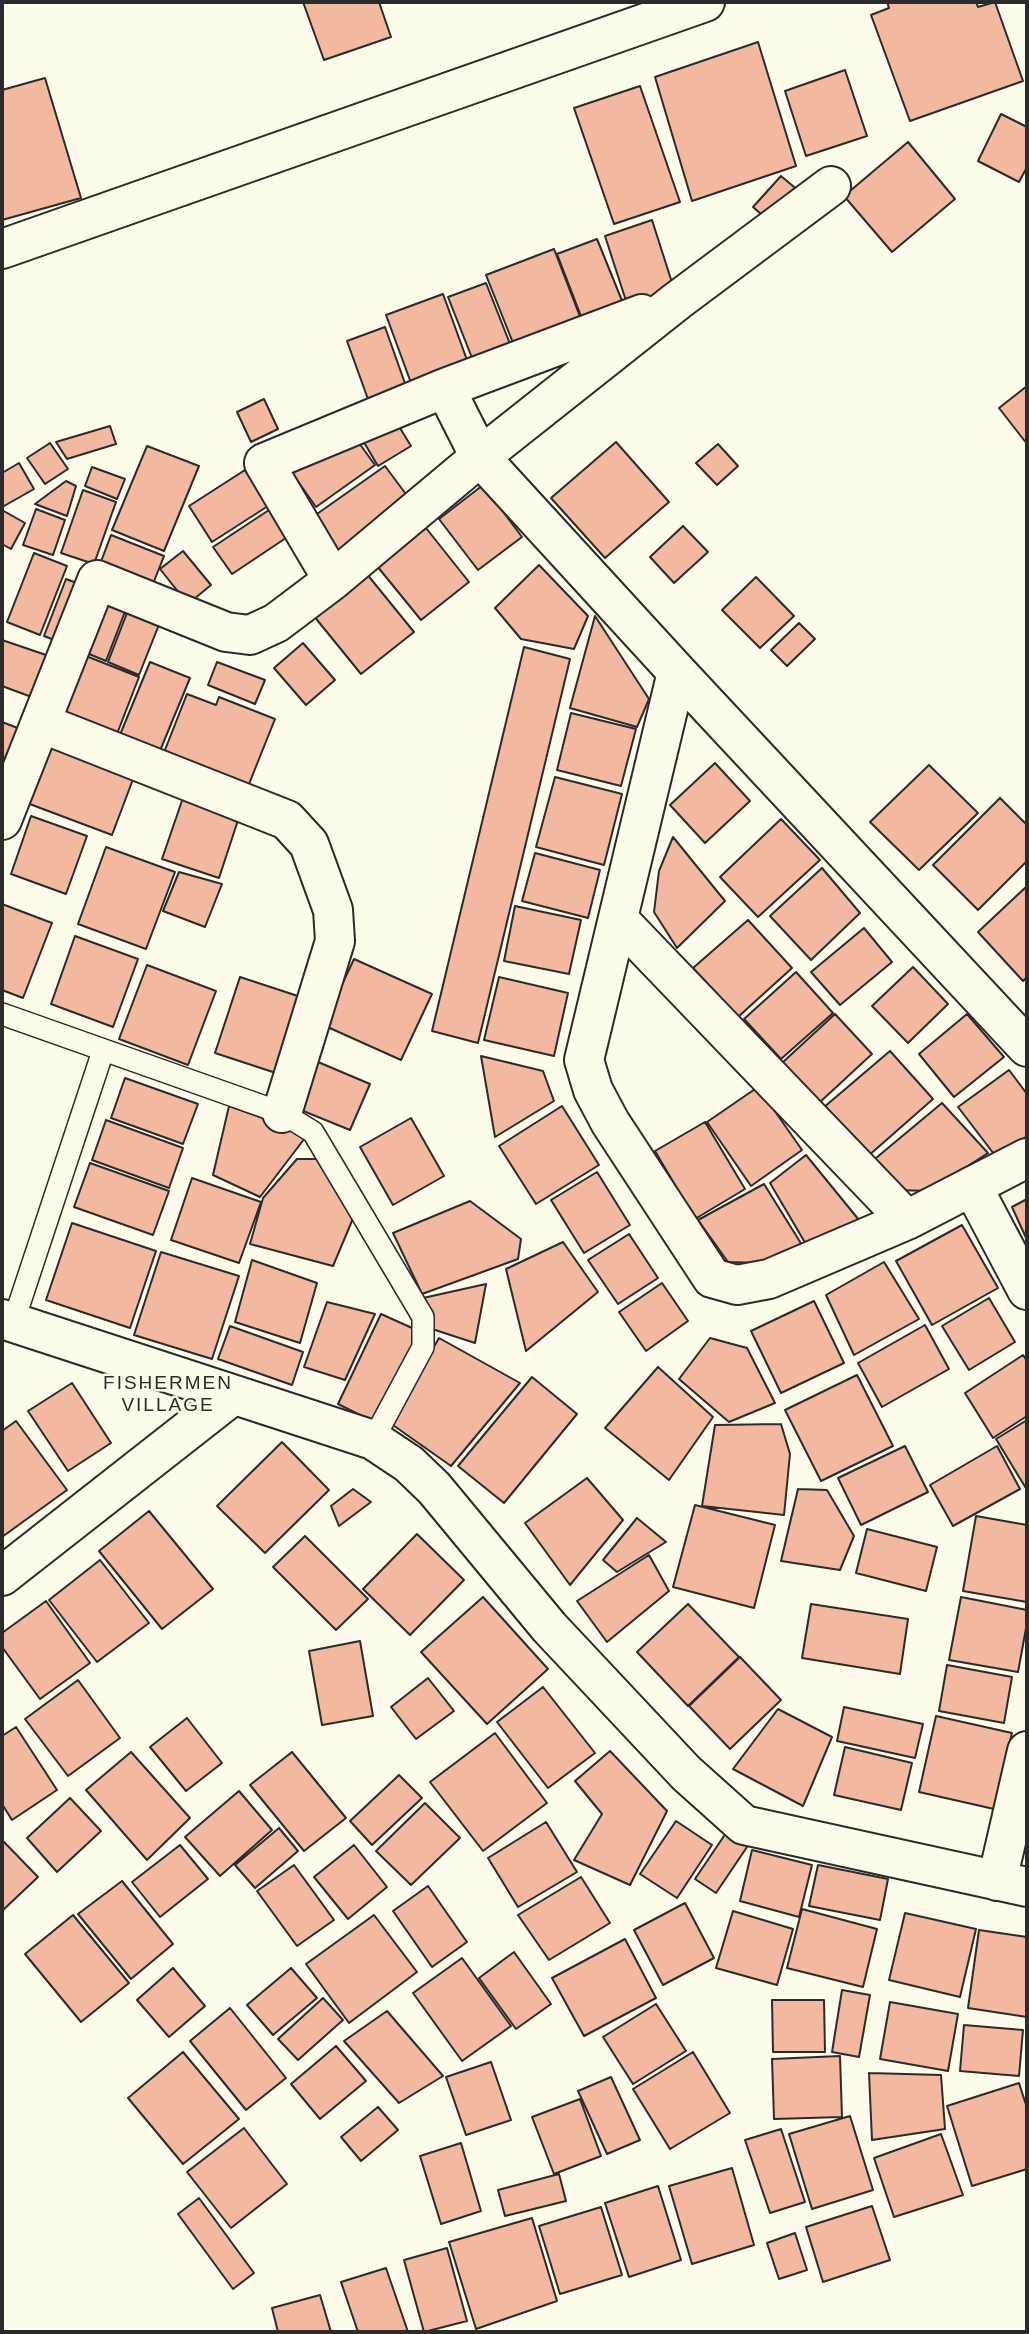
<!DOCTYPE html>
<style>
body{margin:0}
#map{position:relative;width:1029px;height:2334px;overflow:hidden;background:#fdfbea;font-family:Arial,sans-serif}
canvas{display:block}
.frame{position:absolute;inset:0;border:4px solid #2b2b2b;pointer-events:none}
</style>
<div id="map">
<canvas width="1029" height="2334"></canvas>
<div class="frame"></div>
</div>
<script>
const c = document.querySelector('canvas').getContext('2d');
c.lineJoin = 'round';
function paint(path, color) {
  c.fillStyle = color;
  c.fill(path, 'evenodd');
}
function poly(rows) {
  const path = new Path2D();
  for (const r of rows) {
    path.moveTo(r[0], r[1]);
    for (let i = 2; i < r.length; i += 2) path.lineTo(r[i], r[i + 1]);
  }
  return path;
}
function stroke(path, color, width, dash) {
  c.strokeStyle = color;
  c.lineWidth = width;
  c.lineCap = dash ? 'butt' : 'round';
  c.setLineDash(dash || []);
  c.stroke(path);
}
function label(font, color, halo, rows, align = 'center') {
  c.font = font + ' Arial,sans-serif';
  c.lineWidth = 5;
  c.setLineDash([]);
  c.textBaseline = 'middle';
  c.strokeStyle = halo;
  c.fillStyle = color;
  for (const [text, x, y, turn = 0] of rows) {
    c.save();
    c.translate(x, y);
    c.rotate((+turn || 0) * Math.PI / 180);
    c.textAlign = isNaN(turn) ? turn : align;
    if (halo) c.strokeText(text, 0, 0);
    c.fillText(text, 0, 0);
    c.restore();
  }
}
const building = poly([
 [303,2,379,2,391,37,324,60,303,2],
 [887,2,976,2,978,7,995,2,1023,81,910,121,871,15,889,8,887,2],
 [758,42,796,166,692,201,655,77,758,42],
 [845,70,867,136,806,156,785,91,845,70],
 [45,78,81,198,2,220,2,90,45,78],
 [640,86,680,202,614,224,574,108,640,86],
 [1001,114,1027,127,1027,167,1019,182,978,161,1001,114],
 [908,142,955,199,892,252,844,196,908,142],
 [781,176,800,192,771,223,753,207,781,176],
 [652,220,675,292,628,307,605,236,652,220],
 [597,239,625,308,584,324,557,254,597,239],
 [554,249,584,327,517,353,486,275,554,249],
 [486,283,514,354,476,368,448,297,486,283],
 [443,294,471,371,414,391,386,315,443,294],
 [385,327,407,389,369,402,347,341,385,327],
 [1027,386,1027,444,999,408,1027,386],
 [264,399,278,429,251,442,237,412,264,399],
 [395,420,411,446,378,466,362,439,395,420],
 [110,426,116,444,67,459,56,442,110,426],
 [351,432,375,465,316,507,292,473,351,432],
 [616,442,669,502,605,558,551,498,616,442],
 [50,443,68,469,45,484,27,458,50,443],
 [718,444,738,466,717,485,696,463,718,444],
 [147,446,199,466,164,551,112,530,147,446],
 [19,463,34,489,4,506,2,504,2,473,19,463],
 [385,466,414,505,340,564,307,521,385,466],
 [92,467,125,479,117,499,85,486,92,467],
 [245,470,268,506,212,542,189,506,245,470],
 [66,481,76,486,67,516,35,504,66,481],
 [483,485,522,537,478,570,439,519,483,485],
 [83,490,116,502,94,564,61,553,83,490],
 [275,506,292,534,232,574,213,547,275,506],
 [36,509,65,520,53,555,23,545,36,509],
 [2,510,25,523,11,549,2,544,2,510],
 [683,526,708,552,674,583,650,557,683,526],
 [426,528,469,582,421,620,377,566,426,528],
 [111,535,164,556,149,594,96,575,111,535],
 [183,551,211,585,188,604,160,569,183,551],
 [34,553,67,566,40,635,7,622,34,553],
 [539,565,588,616,574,649,521,639,495,608,539,565],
 [362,568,414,632,361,674,309,610,362,568],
 [756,577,794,616,760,648,722,610,756,577],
 [66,579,90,588,67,645,44,636,66,579],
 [97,583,131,596,106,661,72,647,97,583],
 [132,600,164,612,139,675,108,662,132,600],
 [595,616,649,699,637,727,570,708,595,616],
 [799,623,815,639,787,666,771,650,799,623],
 [2,640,52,657,37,699,2,686,2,640],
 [303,643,335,680,306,705,274,668,303,643],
 [524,647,570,659,478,1043,432,1031,524,647],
 [71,650,139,677,115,739,47,713,71,650],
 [150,662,190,678,157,758,117,742,150,662],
 [217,662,265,680,255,704,208,685,217,662],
 [187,694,216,705,219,697,275,719,247,789,163,755,187,694],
 [571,713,636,729,621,786,557,770,571,713],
 [2,722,23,730,10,760,2,757,2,722],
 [53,734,138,766,112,835,27,803,53,734],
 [715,763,750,801,705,843,670,805,715,763],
 [929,765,978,813,919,870,870,822,929,765],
 [555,777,622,794,604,865,536,847,555,777],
 [186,789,242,808,219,878,162,859,186,789],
 [1000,798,1027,825,1027,861,978,910,933,865,1000,798],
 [31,816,87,836,66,894,11,874,31,816],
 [781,819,820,860,758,917,720,877,781,819],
 [673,837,725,901,677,948,654,912,659,871,673,837],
 [106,847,175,872,146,949,78,924,106,847],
 [535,853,600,870,588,918,522,901,535,853],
 [822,868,860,913,811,960,770,916,822,868],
 [179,872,222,884,205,927,163,911,179,872],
 [1027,886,1027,977,1023,981,978,932,1027,886],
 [2,904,52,923,23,998,2,990,2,904],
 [515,906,581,920,569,974,504,961,515,906],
 [748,920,792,968,738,1017,693,968,748,920],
 [864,928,892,962,840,1005,811,972,864,928],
 [75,936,138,959,113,1027,51,1004,75,936],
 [354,959,432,994,401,1060,323,1025,354,959],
 [147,965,216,991,188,1065,119,1039,147,965],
 [913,967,948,1004,908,1043,872,1006,913,967],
 [796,972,833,1013,781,1059,744,1019,796,972],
 [240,977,310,1000,285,1076,215,1053,240,977],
 [499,977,568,993,554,1056,484,1040,499,977],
 [835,1014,872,1054,819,1103,782,1063,835,1014],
 [967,1014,1004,1057,954,1097,919,1054,967,1014],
 [890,1051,933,1099,867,1157,823,1108,890,1051],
 [481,1056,543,1071,554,1101,495,1137,481,1056],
 [311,1059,370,1084,350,1130,291,1106,311,1059],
 [1009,1070,1027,1094,1027,1136,997,1158,958,1107,1009,1070],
 [125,1078,198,1104,183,1144,111,1118,125,1078],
 [758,1087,802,1150,751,1186,707,1122,758,1087],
 [942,1103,988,1153,929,1191,896,1190,870,1163,942,1103],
 [229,1106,308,1134,260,1197,213,1175,229,1106],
 [562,1106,599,1165,536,1204,499,1146,562,1106],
 [411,1118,444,1176,393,1205,360,1147,411,1118],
 [106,1120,183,1148,169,1188,92,1160,106,1120],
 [705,1122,745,1189,695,1219,655,1151,705,1122],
 [806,1155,859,1220,807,1246,770,1183,806,1155],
 [297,1159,327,1159,357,1209,333,1266,250,1244,263,1198,297,1159],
 [90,1163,169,1191,153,1235,74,1207,90,1163],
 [597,1172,630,1225,584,1253,551,1200,597,1172],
 [192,1178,261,1202,239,1263,171,1240,192,1178],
 [764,1184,802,1245,762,1263,728,1262,698,1220,764,1184],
 [1027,1199,1027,1240,1012,1207,1027,1199],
 [470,1201,521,1239,518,1259,422,1294,393,1233,470,1201],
 [72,1223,156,1251,130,1328,46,1300,72,1223],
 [962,1225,998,1288,932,1325,896,1261,962,1225],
 [629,1234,658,1278,618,1304,588,1260,629,1234],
 [563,1242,598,1292,526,1351,506,1269,563,1242],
 [161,1252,239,1276,212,1359,134,1335,161,1252],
 [252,1260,317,1283,300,1343,235,1322,252,1260],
 [884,1262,919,1319,854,1355,826,1295,884,1262],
 [662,1283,688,1321,646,1351,619,1312,662,1283],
 [486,1284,475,1343,429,1328,423,1298,486,1284],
 [989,1298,1015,1342,969,1370,942,1326,989,1298],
 [814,1301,844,1363,781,1393,751,1331,814,1301],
 [327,1302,375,1314,345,1380,304,1367,327,1302],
 [381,1314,421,1332,376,1423,338,1404,381,1314],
 [925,1325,949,1369,882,1407,858,1363,925,1325],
 [230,1326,303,1352,292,1385,218,1359,230,1326],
 [439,1338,520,1383,451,1466,390,1423,439,1338],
 [710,1338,747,1348,775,1403,729,1422,679,1379,710,1338],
 [1023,1355,1027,1361,1027,1416,993,1438,965,1393,1023,1355],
 [658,1367,713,1417,669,1480,605,1428,658,1367],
 [857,1375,893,1446,821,1481,785,1410,857,1375],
 [532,1377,577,1414,504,1503,458,1466,532,1377],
 [72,1383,111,1443,68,1471,28,1411,72,1383],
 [1027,1420,1027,1490,996,1439,1027,1420],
 [16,1421,67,1490,2,1537,2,1431,16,1421],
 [781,1424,790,1454,784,1515,702,1506,715,1425,781,1424],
 [282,1442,329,1490,265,1553,217,1506,282,1442],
 [905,1446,928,1492,861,1525,838,1478,905,1446],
 [997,1446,1020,1489,953,1526,930,1485,997,1446],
 [587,1478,623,1520,570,1585,525,1523,587,1478],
 [353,1489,371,1502,339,1526,331,1506,353,1489],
 [798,1489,827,1490,854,1536,840,1570,781,1561,798,1489],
 [695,1505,775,1525,754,1608,673,1587,695,1505],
 [149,1511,213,1589,162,1629,99,1551,149,1511],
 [976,1516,1027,1525,1027,1602,963,1591,976,1516],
 [637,1518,666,1542,617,1572,603,1560,637,1518],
 [867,1529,937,1547,926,1591,856,1573,867,1529],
 [417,1534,464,1580,410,1635,363,1589,417,1534],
 [305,1536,368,1599,336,1630,273,1567,305,1536],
 [649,1555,669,1591,607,1642,577,1601,649,1555],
 [100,1560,149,1623,97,1662,49,1600,100,1560],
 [483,1597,548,1669,487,1724,421,1652,483,1597],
 [961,1597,1027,1610,1027,1623,1018,1672,949,1660,961,1597],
 [46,1601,90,1663,40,1699,2,1647,2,1633,46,1601],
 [688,1604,739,1657,688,1706,637,1652,688,1604],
 [811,1604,908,1619,900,1674,802,1658,811,1604],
 [360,1641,373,1716,322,1725,309,1651,360,1641],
 [740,1657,781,1700,730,1749,689,1706,740,1657],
 [947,1665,1012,1677,1004,1723,939,1711,947,1665],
 [428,1678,454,1711,416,1739,391,1707,428,1678],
 [78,1680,120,1738,68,1776,25,1719,78,1680],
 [543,1687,595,1753,548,1788,497,1722,543,1687],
 [844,1707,923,1724,915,1758,837,1741,844,1707],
 [778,1709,832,1737,803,1806,733,1769,778,1709],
 [936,1716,1012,1733,994,1809,919,1792,936,1716],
 [187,1718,222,1763,186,1791,150,1747,187,1718],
 [16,1727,57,1790,12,1820,2,1804,2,1736,16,1727],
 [495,1733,547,1803,483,1851,430,1782,495,1733],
 [845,1747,912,1763,901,1810,834,1795,845,1747],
 [610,1751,667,1811,630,1885,574,1860,602,1814,575,1781,610,1751],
 [131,1752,190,1818,147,1860,86,1790,131,1752],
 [292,1752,346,1818,304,1851,250,1785,292,1752],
 [399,1775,422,1798,372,1845,350,1821,399,1775],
 [239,1791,272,1830,220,1876,185,1837,239,1791],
 [70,1798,101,1831,57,1872,27,1838,70,1798],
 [425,1803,460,1838,411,1885,376,1851,425,1803],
 [676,1821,712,1845,677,1898,640,1874,676,1821],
 [546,1822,577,1872,518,1907,488,1858,546,1822],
 [279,1828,298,1851,255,1888,235,1865,279,1828],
 [728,1830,749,1844,716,1893,695,1879,728,1830],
 [4,1842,38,1877,2,1911,2,1845,4,1842],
 [180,1845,208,1879,160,1917,132,1882,180,1845],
 [354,1845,387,1887,348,1919,314,1877,354,1845],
 [752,1850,812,1865,799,1917,740,1901,752,1850],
 [294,1865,334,1920,297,1946,257,1891,294,1865],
 [818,1865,888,1879,880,1920,809,1906,818,1865],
 [581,1877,610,1923,549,1960,518,1915,581,1877],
 [122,1881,173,1944,131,1979,78,1914,122,1881],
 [428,1886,467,1942,432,1967,393,1911,428,1886],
 [685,1903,714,1958,663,1985,634,1930,685,1903],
 [802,1909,877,1929,863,1987,787,1968,802,1909],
 [733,1911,793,1929,777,1985,716,1968,733,1911],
 [905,1913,976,1929,960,1997,889,1980,905,1913],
 [73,1915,129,1983,81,2022,25,1954,73,1915],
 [374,1915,417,1972,349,2023,306,1964,374,1915],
 [979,1930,1027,1937,1027,2017,968,2008,979,1930],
 [625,1939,656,1998,584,2036,552,1978,625,1939],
 [514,1952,551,2004,516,2029,479,1978,514,1952],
 [462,1958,511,2026,462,2061,413,1993,462,1958],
 [173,1968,205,2006,169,2037,137,2000,173,1968],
 [291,1968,317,1998,273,2035,247,2005,291,1968],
 [842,1990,870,1995,859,2057,832,2052,842,1990],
 [323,1998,343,2020,298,2060,278,2039,323,1998],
 [772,2000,824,2000,825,2052,773,2052,772,2000],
 [890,2002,958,2014,948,2071,880,2059,890,2002],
 [656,2004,686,2051,633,2084,603,2037,656,2004],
 [230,2008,286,2078,246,2110,190,2041,230,2008],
 [387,2011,443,2076,399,2103,344,2041,387,2011],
 [964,2025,1023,2030,1019,2076,960,2071,964,2025],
 [336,2046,366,2081,320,2119,291,2084,336,2046],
 [183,2052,239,2119,183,2164,128,2098,183,2052],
 [693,2052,730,2113,670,2149,633,2089,693,2052],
 [840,2056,842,2117,774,2119,772,2059,840,2056],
 [491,2062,511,2120,466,2135,446,2077,491,2062],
 [869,2073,941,2075,945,2129,872,2140,869,2073],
 [611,2077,640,2140,607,2154,578,2091,611,2077],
 [1019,2083,1027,2108,1027,2169,972,2186,947,2106,1019,2083],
 [580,2099,601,2156,554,2174,532,2117,580,2099],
 [378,2107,398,2130,361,2161,341,2137,378,2107],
 [850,2116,873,2190,812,2209,789,2134,850,2116],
 [244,2128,287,2184,231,2228,187,2172,244,2128],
 [781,2129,805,2202,770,2213,745,2140,781,2129],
 [941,2134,963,2195,894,2217,874,2158,941,2134],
 [461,2143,481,2211,441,2224,420,2156,461,2143],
 [732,2168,754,2245,692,2264,669,2186,732,2168],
 [559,2174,566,2201,505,2216,498,2190,559,2174],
 [658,2186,681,2260,629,2277,605,2203,658,2186],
 [199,2198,254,2273,233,2289,178,2214,199,2198],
 [872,2206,890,2260,823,2282,806,2227,872,2206],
 [601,2207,622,2275,560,2294,539,2226,601,2207],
 [532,2218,557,2301,476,2329,449,2242,532,2218],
 [795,2233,807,2270,779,2279,767,2243,795,2233],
 [447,2248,467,2321,424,2332,404,2260,447,2248],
 [386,2268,408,2332,358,2332,341,2282,386,2268],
 [320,2295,331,2332,278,2332,272,2308,320,2295]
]);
const service = poly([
 [2,1014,282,1113,313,1132,423,1317,423,1347,373,1440],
 [13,1323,103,1051]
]);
const minor = poly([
 [2,249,705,2],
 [445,388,480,457,677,672,1027,1047],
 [333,580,264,463,445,388,642,314],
 [677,672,584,1060,593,1090,610,1122,712,1278,737,1285,769,1279,907,1220,1027,1158],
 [41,723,287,820,309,844,333,910,335,941,282,1113],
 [2,820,97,580,226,632,250,635,276,623,333,580,480,457,677,301,831,186],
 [618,919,907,1220],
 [972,1186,1027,1290],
 [2,1319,373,1440,409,1464,434,1488,549,1627,686,1773,744,1825,1027,1887],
 [2,1576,233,1395],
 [997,1881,1027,1751]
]);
const neighbourhoodNames = [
 ["FISHERMEN",168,1384],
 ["VILLAGE",168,1406]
];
paint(building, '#f2b8a0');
stroke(building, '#2b2b2b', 2);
stroke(service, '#2b2b2b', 24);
stroke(minor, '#2b2b2b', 42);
stroke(service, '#fdfbea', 21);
stroke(minor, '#fdfbea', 38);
c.letterSpacing = '2px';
label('19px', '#2b2b2b', '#fdfbea', neighbourhoodNames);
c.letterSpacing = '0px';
</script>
